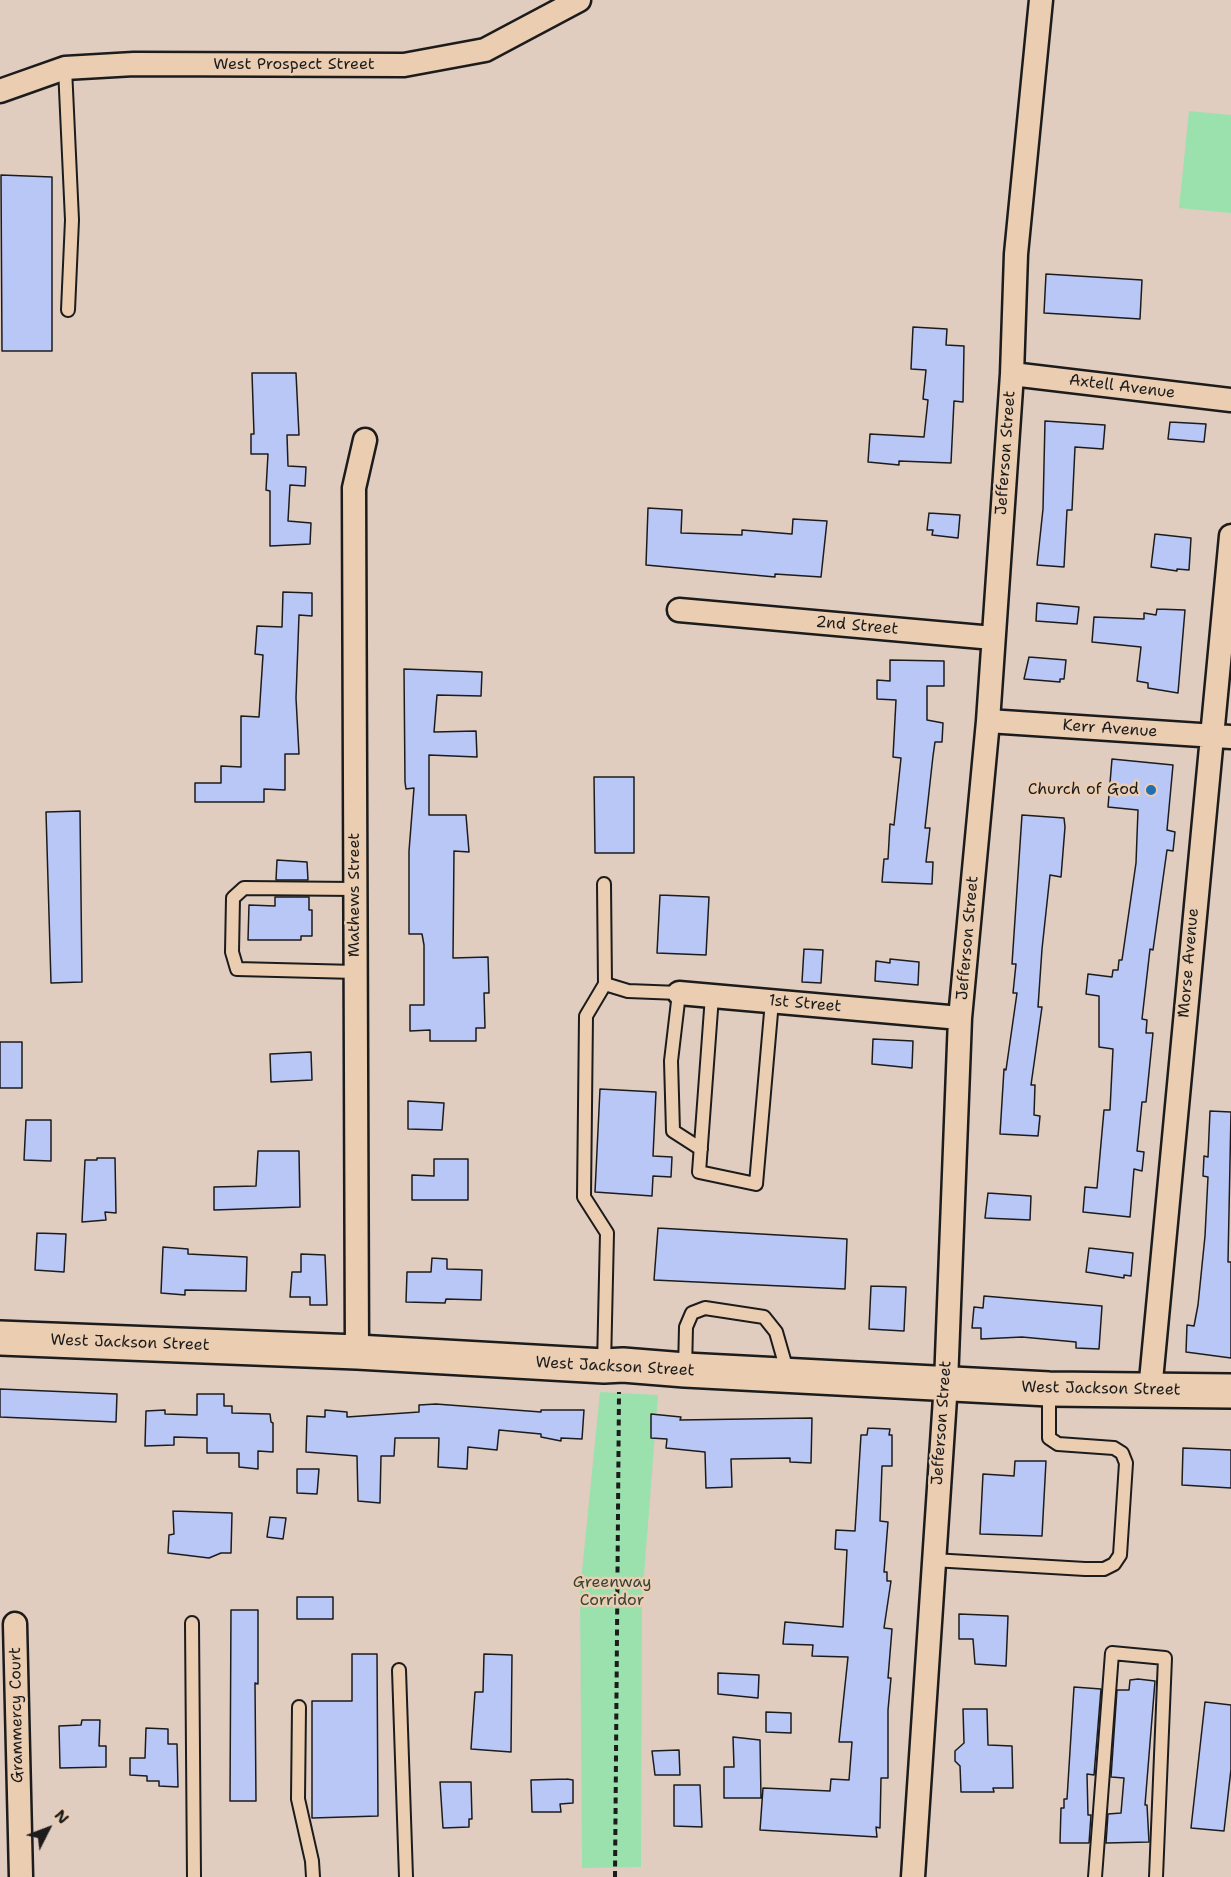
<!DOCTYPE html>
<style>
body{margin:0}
#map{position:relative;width:1231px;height:1877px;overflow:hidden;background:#e1ccc0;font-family:"Shantell Sans",sans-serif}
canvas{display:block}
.north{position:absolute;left:18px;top:1799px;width:60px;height:60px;-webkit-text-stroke:4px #ebcdb2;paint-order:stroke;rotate:48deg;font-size:16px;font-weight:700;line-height:24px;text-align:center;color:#1c1c1c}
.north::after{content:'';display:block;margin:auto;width:21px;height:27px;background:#1c1c1c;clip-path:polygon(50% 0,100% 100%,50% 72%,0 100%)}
</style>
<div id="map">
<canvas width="1231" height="1877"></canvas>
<div class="north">N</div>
</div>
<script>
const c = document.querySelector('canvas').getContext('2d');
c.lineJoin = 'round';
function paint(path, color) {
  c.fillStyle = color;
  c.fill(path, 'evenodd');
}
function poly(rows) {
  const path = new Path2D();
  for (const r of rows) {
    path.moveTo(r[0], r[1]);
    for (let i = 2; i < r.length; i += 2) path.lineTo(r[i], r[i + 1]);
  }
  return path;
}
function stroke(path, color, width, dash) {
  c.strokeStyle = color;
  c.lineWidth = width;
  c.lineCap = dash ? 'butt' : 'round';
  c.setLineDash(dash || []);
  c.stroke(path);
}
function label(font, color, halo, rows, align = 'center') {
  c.font = font + ' "Shantell Sans",sans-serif';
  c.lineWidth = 5;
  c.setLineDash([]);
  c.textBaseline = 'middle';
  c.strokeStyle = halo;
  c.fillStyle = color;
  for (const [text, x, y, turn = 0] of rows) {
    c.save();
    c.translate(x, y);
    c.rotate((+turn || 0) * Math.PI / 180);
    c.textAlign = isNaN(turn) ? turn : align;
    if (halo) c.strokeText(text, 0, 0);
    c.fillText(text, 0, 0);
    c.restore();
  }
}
const green = poly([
 [1189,111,1231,115,1231,213,1179,208],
 [600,1392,658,1395,642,1601,641,1867,582,1868,580,1591]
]);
const building = poly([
 [1,175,52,177,52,351,2,351,1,175],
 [1046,274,1142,280,1140,319,1044,313,1046,274],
 [913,327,947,329,946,345,964,346,963,402,954,401,951,463,899,461,899,465,868,462,870,434,924,437,928,400,923,399,926,370,911,369,913,327],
 [252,373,296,373,299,435,287,435,288,466,306,467,305,486,290,485,288,521,311,523,310,544,270,546,270,491,266,490,268,454,251,454,251,434,254,434,252,373],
 [1045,421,1105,425,1103,449,1075,447,1072,510,1067,510,1064,567,1037,565,1043,509,1045,421],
 [1170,422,1206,424,1204,442,1168,439,1170,422],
 [648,508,682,510,681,533,742,535,742,530,792,534,793,519,827,521,821,577,775,574,775,577,646,565,648,508],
 [929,513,960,515,958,538,932,535,933,530,927,530,929,513],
 [1155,534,1191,538,1189,570,1177,569,1177,571,1151,567,1155,534],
 [283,592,312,593,312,616,299,615,296,698,299,754,285,754,285,790,264,789,264,802,195,802,195,783,221,783,221,766,241,767,241,716,259,717,263,655,255,654,257,626,282,627,283,592],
 [1037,603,1079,607,1077,624,1036,621,1037,603],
 [1157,609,1185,610,1178,693,1148,688,1148,683,1137,681,1141,647,1092,642,1094,617,1144,619,1144,613,1156,615,1157,609],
 [1029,657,1066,660,1064,679,1060,679,1060,682,1024,679,1029,657],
 [890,660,944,661,944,686,927,686,927,720,943,723,942,742,935,742,933,756,925,828,930,828,926,862,933,862,932,884,882,882,884,859,888,859,890,824,894,825,901,758,893,757,896,700,877,699,877,680,890,681,890,660],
 [404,669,482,672,481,696,437,695,434,732,476,731,477,757,429,755,429,815,466,815,469,852,454,851,453,958,488,957,489,993,484,993,485,1028,476,1028,476,1041,430,1041,430,1030,410,1031,410,1005,424,1005,424,945,422,934,409,934,409,851,414,788,406,789,405,782,404,669],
 [1112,759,1173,765,1167,830,1175,832,1173,851,1167,850,1153,950,1150,949,1142,1019,1147,1020,1146,1033,1153,1033,1146,1102,1142,1102,1137,1151,1144,1152,1142,1171,1134,1169,1130,1217,1083,1212,1085,1187,1097,1188,1104,1110,1110,1110,1113,1049,1099,1047,1099,996,1086,994,1088,974,1112,977,1113,970,1118,970,1119,960,1122,960,1136,863,1138,810,1108,807,1112,759],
 [594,777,634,777,634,853,595,853,594,777],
 [80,811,82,982,51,983,46,812,80,811],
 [1022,815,1064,818,1065,827,1061,877,1050,875,1042,949,1038,1007,1042,1007,1031,1085,1035,1085,1034,1115,1040,1116,1038,1136,1000,1134,1004,1069,1006,1070,1017,993,1013,993,1016,964,1012,964,1022,815],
 [277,860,307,862,308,880,276,880,277,860],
 [660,895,709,897,706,955,657,953,660,895],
 [275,897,309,897,309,910,312,910,312,936,301,936,301,940,248,940,249,905,275,906,275,897],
 [804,949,823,950,821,983,802,982,804,949],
 [890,959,919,962,918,985,875,981,876,961,890,963,890,959],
 [873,1039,913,1041,912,1068,872,1064,873,1039],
 [0,1042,22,1042,22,1088,0,1088,0,1042],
 [311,1052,312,1080,271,1082,270,1054,311,1052],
 [600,1089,656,1092,653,1156,672,1157,671,1177,653,1176,652,1196,595,1192,600,1089],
 [408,1101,444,1103,442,1130,408,1129,408,1101],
 [1210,1111,1231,1112,1228,1262,1231,1262,1231,1358,1186,1352,1187,1325,1194,1326,1198,1305,1205,1236,1208,1177,1203,1176,1204,1156,1208,1157,1210,1111],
 [26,1120,51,1120,51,1161,24,1160,26,1120],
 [258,1151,299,1151,300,1207,214,1210,214,1187,256,1186,258,1151],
 [97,1158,115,1158,116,1213,105,1212,106,1220,82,1222,85,1160,97,1160,97,1158],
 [434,1159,468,1159,468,1200,412,1200,412,1175,434,1176,434,1159],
 [988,1193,1031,1196,1030,1220,985,1218,988,1193],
 [658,1228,847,1239,845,1289,654,1280,658,1228],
 [37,1233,66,1234,64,1272,35,1270,37,1233],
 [163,1247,188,1249,188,1254,247,1257,246,1291,185,1290,185,1295,161,1293,163,1247],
 [1089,1248,1133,1253,1131,1276,1124,1275,1124,1278,1086,1272,1089,1248],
 [301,1254,325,1255,327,1305,310,1305,310,1297,290,1297,292,1272,301,1272,301,1254],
 [432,1258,447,1259,447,1269,482,1270,481,1300,446,1299,445,1303,406,1302,407,1272,431,1272,432,1258],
 [871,1286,906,1287,904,1331,869,1329,871,1286],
 [984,1296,1102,1306,1099,1349,1076,1348,1076,1342,1022,1337,981,1339,981,1328,972,1328,974,1307,983,1308,984,1296],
 [0,1389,117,1394,116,1422,0,1417,0,1389],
 [197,1394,224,1394,224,1406,232,1406,232,1413,270,1414,271,1422,273,1423,273,1452,258,1451,258,1469,239,1467,239,1453,207,1453,207,1438,174,1437,174,1445,145,1446,146,1411,165,1410,165,1414,197,1415,197,1394],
 [436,1404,541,1412,541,1410,584,1410,582,1439,561,1438,561,1441,541,1437,541,1434,499,1430,497,1450,468,1447,467,1469,438,1467,439,1438,395,1438,394,1456,381,1456,380,1503,358,1501,357,1456,306,1452,307,1416,325,1417,325,1410,347,1412,347,1417,419,1412,419,1405,436,1404],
 [651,1414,681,1417,680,1420,812,1418,811,1463,790,1462,790,1458,731,1459,732,1487,706,1488,705,1452,666,1448,667,1439,651,1438,651,1414],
 [868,1428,890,1429,889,1435,892,1435,892,1466,882,1466,880,1521,888,1522,884,1572,887,1572,887,1581,891,1581,884,1628,892,1629,888,1678,891,1678,888,1710,888,1778,881,1778,880,1828,876,1827,877,1837,760,1830,763,1788,830,1791,831,1779,849,1780,852,1742,839,1742,848,1657,812,1656,813,1645,783,1644,785,1622,843,1627,847,1550,835,1549,836,1530,855,1531,861,1435,867,1435,868,1428],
 [1183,1448,1231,1450,1231,1488,1182,1485,1183,1448],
 [1015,1461,1046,1461,1042,1536,980,1534,983,1474,1014,1476,1015,1461],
 [297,1469,319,1469,317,1494,297,1493,297,1469],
 [173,1511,232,1513,231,1553,221,1553,209,1558,168,1553,169,1535,174,1534,173,1511],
 [270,1517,286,1518,283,1539,267,1537,270,1517],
 [297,1597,333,1597,333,1619,297,1619,297,1597],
 [231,1610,258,1610,258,1684,255,1683,256,1801,230,1801,231,1610],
 [959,1614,1008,1616,1006,1666,975,1664,973,1639,959,1639,959,1614],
 [352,1654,377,1654,378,1816,312,1818,312,1701,352,1701,352,1654],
 [484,1654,512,1655,511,1752,471,1749,475,1692,483,1692,484,1654],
 [718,1673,759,1675,758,1698,718,1694,718,1673],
 [1138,1679,1155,1681,1145,1805,1147,1805,1149,1842,1106,1843,1108,1814,1121,1813,1124,1778,1111,1777,1117,1690,1129,1690,1130,1680,1138,1679],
 [1074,1687,1101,1689,1094,1775,1087,1774,1088,1815,1091,1815,1089,1843,1060,1843,1061,1808,1064,1808,1064,1799,1067,1799,1074,1687],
 [1205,1702,1231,1705,1231,1769,1224,1831,1191,1828,1205,1702],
 [963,1709,987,1709,988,1745,1012,1746,1013,1788,993,1788,994,1792,961,1792,960,1766,955,1761,955,1751,964,1743,963,1709],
 [766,1712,791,1713,791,1733,766,1732,766,1712],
 [82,1720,100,1720,99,1746,106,1746,106,1767,60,1768,59,1726,81,1725,82,1720],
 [146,1728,168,1729,168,1744,177,1744,178,1787,159,1786,159,1781,147,1781,147,1776,130,1775,130,1758,145,1758,146,1728],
 [733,1737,760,1740,761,1798,724,1798,724,1767,734,1767,733,1737],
 [679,1750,680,1775,655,1775,652,1751,679,1750],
 [567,1779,573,1780,573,1803,560,1804,561,1812,532,1812,531,1780,567,1779],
 [440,1782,471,1782,472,1819,469,1819,469,1827,443,1828,440,1782],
 [674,1785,700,1785,702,1827,674,1826,674,1785]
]);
const path = poly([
 [615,1877,619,1392]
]);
const lane = poly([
 [65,68,72,220,68,310],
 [604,884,605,984,586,1016,584,1197,607,1233,604,1365],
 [355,889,244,888,233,898,232,952,237,969,356,972],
 [605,984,628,991,679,993,671,1061,673,1131,701,1149],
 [712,996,699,1172,756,1184,772,1001],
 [685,1370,686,1327,692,1313,705,1308,764,1317,776,1332,788,1374],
 [933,1560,1085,1569,1104,1569,1114,1564,1120,1555,1126,1463,1122,1453,1114,1448,1058,1444,1049,1438,1049,1391],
 [192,1623,194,1877],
 [399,1670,406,1877],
 [299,1707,298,1799,312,1861,313,1877],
 [1095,1877,1112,1653,1165,1658,1156,1877]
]);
const street = poly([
 [0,91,65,68,134,64,404,65,485,50,579,0],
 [1012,374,1231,400],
 [679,610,993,638],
 [988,721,1231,737],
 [679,993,960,1018],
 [357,1352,354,488,365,440],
 [1150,1391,1231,536],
 [15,1624,21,1877],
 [913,1877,946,1383,960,1018,988,721,1012,374,1016,254,1041,0]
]);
const secondary = poly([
 [0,1338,357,1352,604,1366,623,1365,685,1370,1049,1389,1231,1391]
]);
const markers = [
 [1151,790,6,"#1f6fb2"]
];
const streetNames = [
 ["West Prospect Street",294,65],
 ["Axtell Avenue",1122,387,7],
 ["Jefferson Street",1006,453,-86],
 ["2nd Street",857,626,5],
 ["Kerr Avenue",1110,729,4],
 ["Mathews Street",355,895,-90],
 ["Jefferson Street",968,938,-85],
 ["Morse Avenue",1189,963,-85],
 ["1st Street",805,1004,5],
 ["West Jackson Street",130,1343,2],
 ["West Jackson Street",615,1367,3],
 ["West Jackson Street",1101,1389,1],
 ["Jefferson Street",942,1423,-86],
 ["Grammercy Court",17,1715,-91]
];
const poiNames = [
 ["Church of God",1139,790]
];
const parkNames = [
 ["Greenway",612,1583],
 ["Corridor",612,1601]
];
paint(green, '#9be1ad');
paint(building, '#b9c7f7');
stroke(building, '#1c1c1c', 1.5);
stroke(lane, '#1c1c1c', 16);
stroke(street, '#1c1c1c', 27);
stroke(secondary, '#1c1c1c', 38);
stroke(path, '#1c1c1c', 4, [6, 4.5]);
stroke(lane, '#ebcdb2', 12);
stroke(street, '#ebcdb2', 22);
stroke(secondary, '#ebcdb2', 33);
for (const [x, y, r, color] of markers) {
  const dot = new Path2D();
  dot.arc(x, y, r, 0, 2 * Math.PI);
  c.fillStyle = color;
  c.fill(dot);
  stroke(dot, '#ebcdb2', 2);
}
label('16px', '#1c1c1c', '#ebcdb2', streetNames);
label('16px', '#1c1c1c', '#ebcdb2', poiNames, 'right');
label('16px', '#354339', '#ebcdb2', parkNames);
</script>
